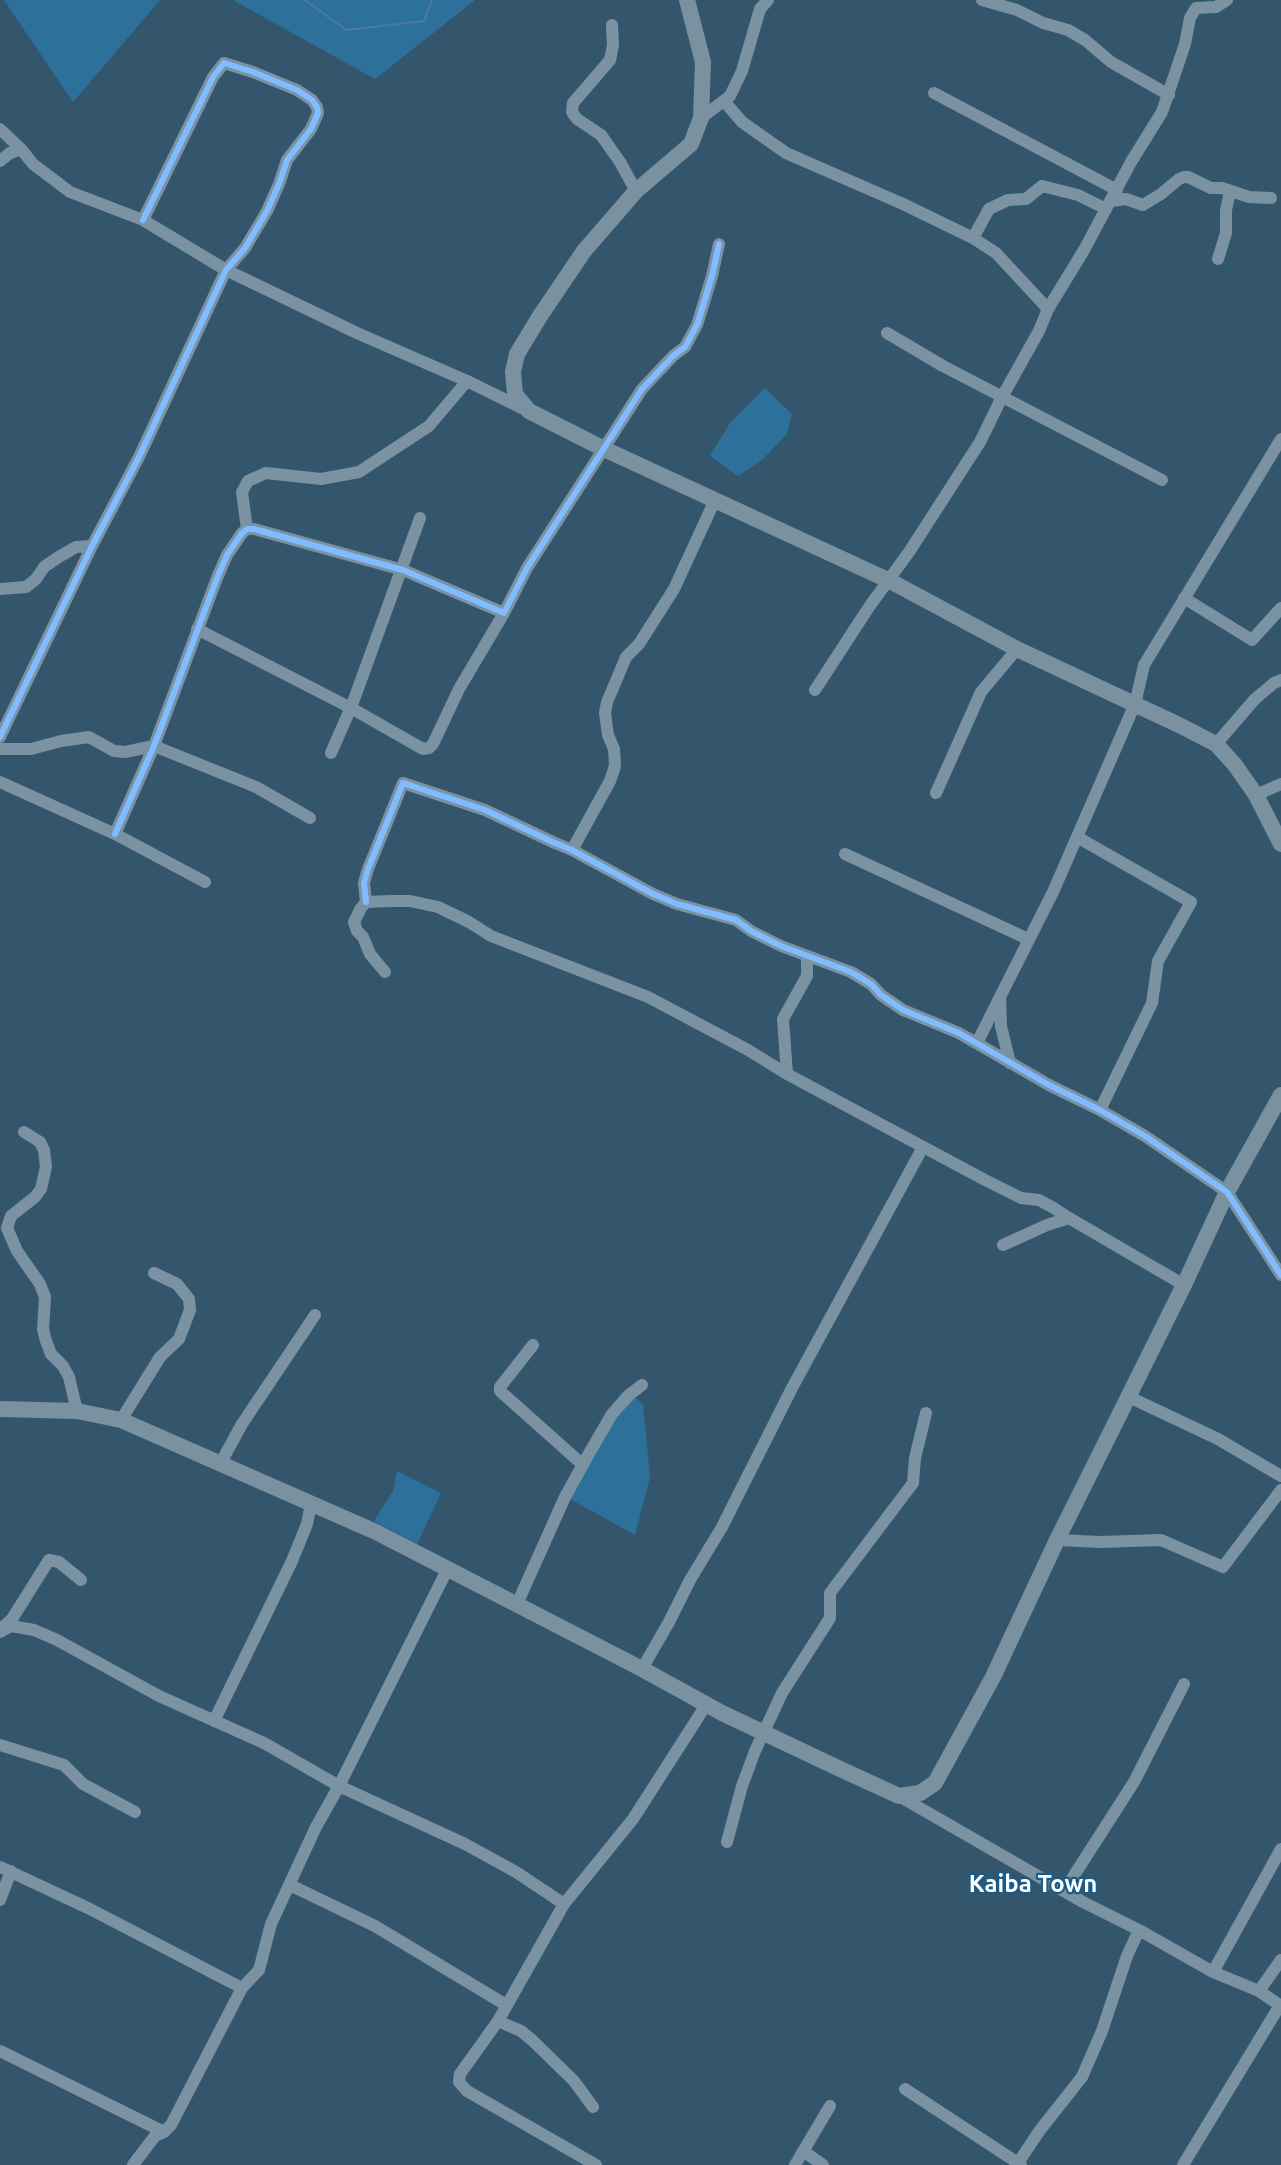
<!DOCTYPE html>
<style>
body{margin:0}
canvas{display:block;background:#34566d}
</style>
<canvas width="1281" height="2165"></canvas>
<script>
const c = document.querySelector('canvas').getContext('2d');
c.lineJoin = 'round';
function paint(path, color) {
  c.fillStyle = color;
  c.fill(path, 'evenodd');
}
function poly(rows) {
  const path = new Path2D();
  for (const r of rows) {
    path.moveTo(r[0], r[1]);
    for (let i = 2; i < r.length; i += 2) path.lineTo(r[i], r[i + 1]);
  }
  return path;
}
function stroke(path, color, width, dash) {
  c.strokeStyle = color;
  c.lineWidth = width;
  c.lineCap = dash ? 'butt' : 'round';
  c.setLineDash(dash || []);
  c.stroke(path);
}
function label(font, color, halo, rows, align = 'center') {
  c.font = font + ' Ubuntu,sans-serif';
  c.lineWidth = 4.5;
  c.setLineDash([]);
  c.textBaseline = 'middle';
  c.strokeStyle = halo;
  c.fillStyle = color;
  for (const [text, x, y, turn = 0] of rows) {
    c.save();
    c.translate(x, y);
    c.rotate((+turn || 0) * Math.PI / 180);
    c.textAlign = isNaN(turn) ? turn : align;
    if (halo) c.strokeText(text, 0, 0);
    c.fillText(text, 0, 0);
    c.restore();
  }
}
const green = poly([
 [4,0,160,0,73,102],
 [233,0,475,0,375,79],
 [765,388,792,414,787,434,763,459,738,476,710,456,730,423],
 [627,1389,643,1405,650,1477,635,1535,565,1496,620,1394],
 [397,1471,441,1493,417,1544,374,1521,393,1491]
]);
const stream = poly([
 [305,0,346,30,424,21,432,0]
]);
const minor = poly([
 [982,0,1017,10,1043,23,1068,30,1085,40,1111,62,1169,95],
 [612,25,613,45,610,60,573,103,572,112,577,119,601,135,620,162,636,191],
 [934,93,1117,190],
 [724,101,742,122,786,153,903,204,973,238,996,253,1048,309],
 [701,118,730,96,742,71,760,9,768,0],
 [0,129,21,149,33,164,70,192,143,220,226,270,357,333,467,381,526,410],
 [0,161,10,153,21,149],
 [1111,201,1126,199,1143,205,1161,194,1179,179,1184,177,1188,177,1211,188,1222,188,1249,197,1271,198],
 [973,238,989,209,1008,200,1026,199,1042,186,1078,195,1106,209],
 [1218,259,1226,233,1226,210,1230,192],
 [887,333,943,366,1162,480],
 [247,529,242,492,248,481,266,473,321,479,359,472,429,426,467,381],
 [0,589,26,587,36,579,44,567,57,558,76,547,92,546],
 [1184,598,1252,640,1281,608],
 [197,629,351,708,423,749,429,748,433,744,459,689,504,613],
 [815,690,869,607,909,552,980,442,1002,397,1039,331,1048,309,1084,250,1131,162,1162,112,1185,44,1190,18,1196,8,1216,7,1227,0],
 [0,737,92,546,139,457,226,270,245,248,267,211,279,184,287,160,311,129,318,113,317,107,312,100,297,90,253,72,224,63,213,77,143,220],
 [1216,744,1255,699,1274,683,1281,680],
 [0,749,31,749,61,741,89,737,114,751,125,752,154,746,256,787,310,818],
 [331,753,352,705,420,518],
 [0,782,115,834,205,882],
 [936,793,981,692,1017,649],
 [1256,795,1281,784],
 [115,834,154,746,217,578,227,555,242,533,247,529,254,529,403,570,504,613,527,568,642,389,673,356,685,347,697,325,712,276,719,244],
 [1077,837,1191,902,1158,961,1152,1003,1100,1110],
 [572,850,610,781,615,766,614,749,608,735,605,713,607,702,616,681,626,657,639,644,674,589,715,500],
 [845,854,1028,939],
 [366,902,364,883,368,869,403,783,485,810,555,843,572,850,653,894,677,904,736,920,751,931,781,946,851,972,871,984,881,995,903,1010,959,1033,1049,1085,1100,1110,1145,1136,1227,1192,1281,1275],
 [385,972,370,954,363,937,357,931,354,922,361,908,366,902,391,901,410,901,438,907,469,922,491,936,648,997,748,1050,787,1074,985,1180,1021,1198,1039,1200,1052,1207,1069,1218,1184,1285],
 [977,1043,999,999],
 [1010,1063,1001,1026,1000,997,1053,892,1135,704,1144,665,1281,439],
 [787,1074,783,1019,807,976,807,957],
 [24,1132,40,1142,44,1150,46,1167,41,1189,35,1197,11,1216,7,1228,17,1251,40,1284,45,1297,43,1329,46,1341,51,1354,63,1366,69,1377,77,1411],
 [1003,1245,1047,1225,1069,1218],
 [533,1345,500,1387,500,1391,583,1465],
 [1129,1397,1218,1439,1281,1476],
 [121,1420,160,1357,179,1339,190,1310,189,1299,177,1284,154,1273],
 [220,1464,242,1424,315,1315],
 [1057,1540,1100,1542,1161,1540,1223,1567,1281,1490],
 [517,1604,565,1497,591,1450,612,1414,629,1395,642,1385],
 [1,1629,12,1619,49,1560,59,1562,81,1580],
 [0,1632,11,1626,34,1630,57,1640,159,1696,264,1743,339,1786,465,1844,516,1872,564,1904],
 [642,1669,669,1622,690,1580,722,1527,792,1388,923,1147],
 [214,1721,292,1561,307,1524,311,1504],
 [0,1745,64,1765,83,1784,135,1812],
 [899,1796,1083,1902,1139,1930,1213,1972,1259,1991,1281,2006],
 [727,1842,742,1786,755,1751,782,1693,830,1618,830,1593,913,1483,915,1458,926,1413],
 [0,1867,90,1909,242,1988],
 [290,1885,375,1926,506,2005],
 [1064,1891,1134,1782,1184,1684],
 [0,1900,11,1871],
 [1213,1972,1281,1849],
 [1259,1991,1281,1960],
 [498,2021,521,2031,532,2040,574,2081,593,2107],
 [0,2051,164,2132],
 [905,2089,1018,2163,1017,2165],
 [803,2151,823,2165],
 [133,2165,155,2136,164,2132,171,2125,242,1988,259,1970,271,1924,316,1827,339,1786,447,1570],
 [596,2165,467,2091,459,2082,460,2074,498,2021,564,1904,633,1819,706,1705],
 [795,2165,830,2106],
 [1021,2165,1018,2163,1040,2130,1082,2077,1102,2031,1127,1956,1139,1930],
 [1183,2165,1280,2005]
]);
const major = poly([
 [687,0,703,62,701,118,691,144,636,191,584,251,540,316,517,354,513,372,515,394,529,411,602,448,890,581,1017,649,1179,725,1216,744,1235,765,1256,795,1281,844],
 [0,1409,77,1411,121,1420,376,1532,642,1669,722,1713,838,1768,899,1796,920,1793,935,1783,993,1677,1057,1540,1184,1285,1227,1192,1281,1095]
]);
const cycleway = poly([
 [0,737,92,546,139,457,226,270,245,248,267,211,279,184,287,160,311,129,318,113,317,107,312,100,297,90,253,72,224,63,213,77,143,220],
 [115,834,154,746,217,578,227,555,242,533,247,529,254,529,403,570,504,613,527,568,642,389,673,356,685,347,697,325,712,276,719,244],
 [366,902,364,883,368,869,403,783,485,810,555,843,572,850,653,894,677,904,736,920,751,931,781,946,851,972,871,984,881,995,903,1010,959,1033,1049,1085,1100,1110,1145,1136,1227,1192,1281,1275]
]);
const districtNames = [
 ["Kaiba Town",1033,1884]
];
paint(green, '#2d719b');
stroke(stream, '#4e7b98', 2);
stroke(minor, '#7b92a3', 12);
stroke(major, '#7a92a0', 16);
stroke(cycleway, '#80bcff', 6);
label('bold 24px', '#fff', '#1c5b85', districtNames);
</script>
